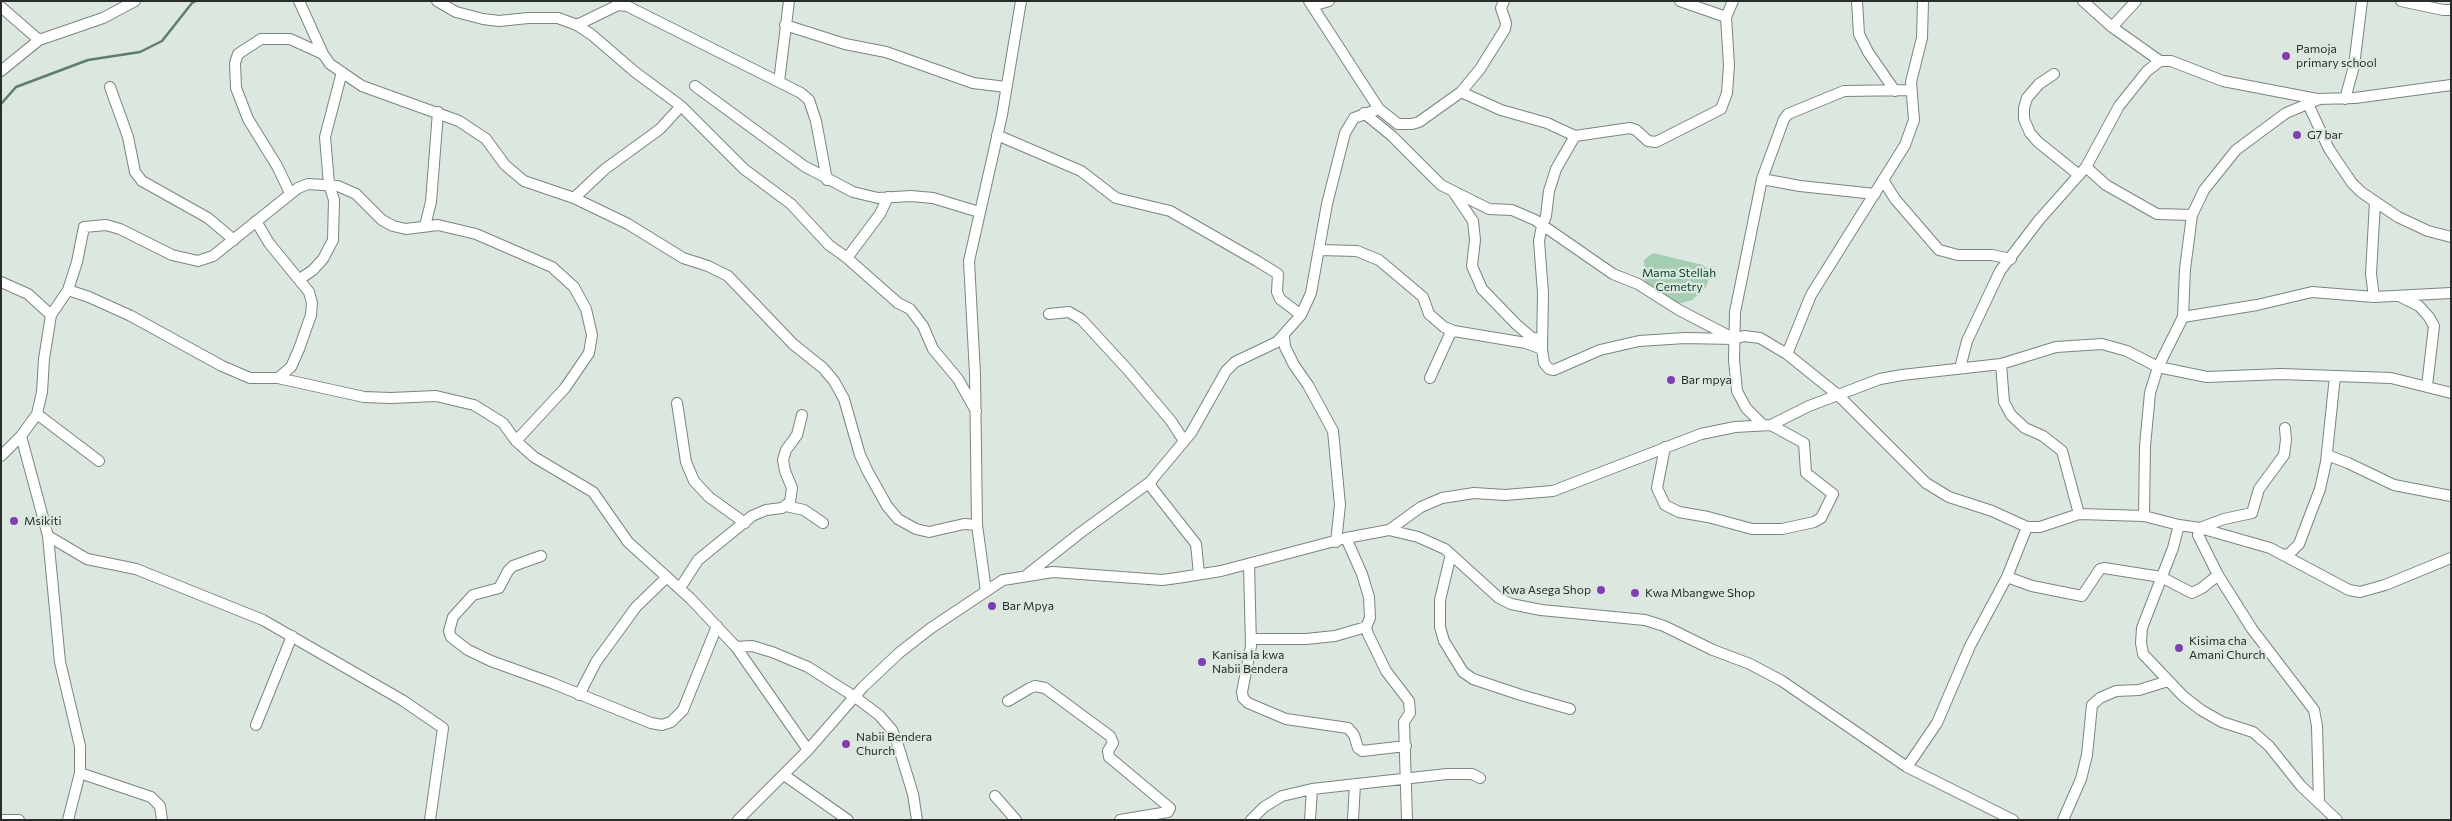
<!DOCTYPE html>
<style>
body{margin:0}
#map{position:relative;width:2452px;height:821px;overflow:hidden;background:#dbe7df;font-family:Commissioner,sans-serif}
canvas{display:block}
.frame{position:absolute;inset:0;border:2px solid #292d2a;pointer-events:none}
</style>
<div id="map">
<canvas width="2452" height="821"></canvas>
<div class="frame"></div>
</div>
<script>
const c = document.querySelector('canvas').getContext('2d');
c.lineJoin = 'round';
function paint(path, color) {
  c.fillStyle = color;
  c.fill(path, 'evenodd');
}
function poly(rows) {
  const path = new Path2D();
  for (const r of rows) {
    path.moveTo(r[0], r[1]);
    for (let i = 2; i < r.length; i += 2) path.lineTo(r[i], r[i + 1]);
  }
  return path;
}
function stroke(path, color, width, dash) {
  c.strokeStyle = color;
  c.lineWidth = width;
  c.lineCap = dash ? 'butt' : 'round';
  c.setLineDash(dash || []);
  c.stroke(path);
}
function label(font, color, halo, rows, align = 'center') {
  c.font = font + ' Commissioner,sans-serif';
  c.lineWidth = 4.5;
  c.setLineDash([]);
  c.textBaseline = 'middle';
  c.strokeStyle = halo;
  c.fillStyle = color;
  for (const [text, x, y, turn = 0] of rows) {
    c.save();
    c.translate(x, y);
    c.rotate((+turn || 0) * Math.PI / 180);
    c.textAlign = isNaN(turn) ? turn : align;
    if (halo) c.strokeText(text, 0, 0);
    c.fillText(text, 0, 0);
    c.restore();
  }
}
const green = poly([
 [1653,253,1703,265,1711,272,1706,287,1692,300,1678,304,1663,296,1654,288,1645,285,1644,260]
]);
const stream = poly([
 [1,104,16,87,88,60,140,52,162,41,192,3,196,1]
]);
const minor = poly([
 [299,1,323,54,330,64,362,86,459,121,486,139,505,165,524,181,574,198,628,224,683,258,708,266,728,276,793,344,823,368,834,381,844,399,860,455,868,472,887,506,898,519,916,529,929,532,964,524,977,525],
 [437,1,456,12,483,19,499,21,528,18,558,18,577,25,592,35,635,72,681,106,744,169,791,204,829,245,847,258,898,303,910,309,923,326,933,349,958,379,976,411],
 [1309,1,1379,109],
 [1680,1,1726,17],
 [1733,1,1726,17,1729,65,1727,93,1721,109,1656,142,1648,141,1636,130,1630,128,1575,136,1556,169,1549,191,1546,216,1542,226,1539,241,1543,293,1542,349,1544,363,1549,369,1554,370,1600,350,1639,341,1685,338,1734,339,1744,336,1760,338,1787,354,1838,395,1926,483,1949,497,1992,511,2027,527,2040,527,2079,514,2144,516,2179,525,2200,528,2270,548,2349,590,2360,592,2385,585,2451,558],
 [1857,1,1859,34,1868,52,1895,91],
 [2083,1,2112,27,2160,61],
 [2401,1,2443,10,2451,10],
 [1312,6,1329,1],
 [1,7,39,40],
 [577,25,618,5,627,6,801,93,809,100,816,121,827,180],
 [785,25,845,44,886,52,973,83,1006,87],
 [2112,27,2136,1],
 [1,71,39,40,103,18,135,1],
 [2054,74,2039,84,2027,98,2024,108,2024,119,2030,133,2038,142,2079,175],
 [779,82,789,1],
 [695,86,804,166,853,192,878,198,911,196,933,198,979,212],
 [110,87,128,137,135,172,142,181,208,218,234,240],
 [1461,92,1501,110,1547,123,1575,136],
 [2345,99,2354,66,2362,1],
 [2308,104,2329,149,2352,183,2361,192,2398,217,2428,231,2451,237],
 [1364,113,1392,136,1441,185,1489,209,1512,210,1535,220,1613,274,1638,284,1679,310,1733,338],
 [997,135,1081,171,1116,198,1170,211,1257,261,1278,274,1277,292,1280,299,1301,315],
 [2086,167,2106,185,2157,214,2192,215],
 [1762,179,1800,186,1875,194],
 [1883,180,1895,199,1939,250,1958,255,1992,255,2011,259],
 [290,193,277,166,248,119,236,88,235,63,238,54,261,39,290,39,323,54],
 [1454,193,1473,221,1475,240,1472,266,1482,289,1517,325,1531,337,1542,340],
 [574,198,605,169,660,129,681,106],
 [2375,202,2371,274,2374,297,2451,293],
 [256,221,269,243,309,292,312,303,311,315,299,349,291,367,278,378],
 [425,226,431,202,438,112],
 [1320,250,1357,251,1379,260,1423,297,1429,314,1444,327,1454,331,1526,343,1542,349],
 [847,258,880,214,888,197],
 [300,279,313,270,323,259,333,240,334,200,329,184,325,137,342,72],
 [1,282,28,294,51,315],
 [68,290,77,262,84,227,106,225,120,229,172,255,198,261,213,256,298,188,308,184,338,186,356,194,382,220,393,226,406,229,438,225,476,234,552,267,574,287,586,309,592,335,589,353,565,388,516,441],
 [2401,297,2419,306,2429,317,2434,326,2427,386],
 [1049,314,1069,312,1081,319,1128,370,1171,421,1184,441],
 [2183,317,2257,305,2312,292,2374,297],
 [1284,337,1285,347,1294,365,1308,385,1333,431,1340,505,1336,542],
 [1787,354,1811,295,1905,145,1914,120,1911,82,1922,38,1923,1],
 [2001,364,2004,402,2011,415,2025,428,2043,436,2062,451,2079,514],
 [1960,368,1967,341,2000,271,2039,220,2086,167,2119,106,2147,71,2160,61,2171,61,2223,81,2317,99,2355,98,2451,85],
 [1430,378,1450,334,1454,331],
 [677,403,686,462,694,481,709,497,745,523],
 [37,414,99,461],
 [1763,425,1746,408,1737,391,1734,360,1735,312,1762,179,1784,119,1788,114,1844,91,1910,90],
 [2285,428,2286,440,2284,455,2259,489,2252,513,2224,519,2200,528,2198,535,2218,575,2252,629,2314,710,2317,726,2319,802],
 [21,436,48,536,60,662,80,746,80,773,68,820],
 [1665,447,1657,488,1665,505,1679,512,1708,517,1752,529,1782,529,1814,522,1821,518,1833,494,1806,473,1804,443,1771,425],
 [2327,455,2348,463,2394,485,2451,496],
 [1,456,21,436,37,414,42,392,44,359,51,315,68,290,89,297,131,316,222,366,250,378,278,378,364,397,391,398,436,396,474,405,503,423,516,441,534,457,593,492,628,542,691,599,736,647,808,750],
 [786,506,804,510,823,523],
 [2144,516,2145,446,2150,393,2158,367,2183,317,2185,269,2192,215,2204,190,2236,150,2286,113,2317,100],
 [2179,525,2173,548,2142,628,2141,643,2143,654,2183,696,2201,710,2222,722,2253,732,2269,746,2301,786,2337,820],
 [1389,530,1421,507,1442,498,1474,493,1505,495,1553,491,1701,434,1735,427,1771,425,1809,406,1880,379,1902,375,2001,364,2056,347,2102,344,2127,351,2158,367,2207,377,2281,374,2391,378,2451,393],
 [48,536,87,559,136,569,263,620,402,700,443,728,430,820],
 [1346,538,1362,574,1369,597,1370,618,1366,627,1368,634,1386,671,1409,701,1410,713,1404,722,1407,820],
 [1451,554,1440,600,1440,627,1444,641,1463,672,1473,679,1521,695,1570,709],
 [2284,555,2289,554,2299,544,2320,489,2326,462,2335,376],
 [541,556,513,566,508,571,499,588,473,595,453,617,449,631,451,637,468,650,491,661,552,683,651,723,662,725,671,722,683,710,717,626],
 [1249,564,1251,646,1242,692,1243,698,1248,703,1286,719,1348,728,1354,735,1358,748,1362,751,1406,746],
 [1028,574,1080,533,1150,482],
 [1199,574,1196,544,1152,488,1150,482,1191,433,1226,371,1235,362,1277,342,1301,315,1311,293,1327,204,1345,133,1354,118,1379,109,1398,124,1412,124,1419,122,1461,92,1480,69,1505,29,1506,23,1501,8,1504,1],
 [2007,577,2032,586,2082,596,2100,569,2104,568,2161,577,2192,593,2202,588,2218,575],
 [680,588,698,560,752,516,766,510,782,508,790,502,792,488,785,471,783,460,786,450,797,435,802,415],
 [986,591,977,525,975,374,969,261,1002,115,1021,1],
 [1251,639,1306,639,1335,636,1366,627],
 [736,647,752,646,772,652,808,667,855,697,879,715,892,730,897,742,913,794,917,820],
 [579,695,596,662,636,607,667,577],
 [1008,701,1030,688,1035,686,1045,688,1110,736,1113,743,1108,751,1109,757,1170,808,1168,812,1120,820],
 [256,725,292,636],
 [1907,767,1937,723,1970,646,2007,577,2027,527],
 [80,773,151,797,160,806,162,820],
 [784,775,848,820],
 [995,796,1016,820],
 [1,820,19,820],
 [738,820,808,750,863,687,899,653,931,628,1003,580,1053,572,1162,580,1177,578,1221,571,1346,538,1389,530,1418,537,1445,549,1499,598,1511,604,1541,610,1645,620,1664,626,1713,650,1750,664,1782,681,1907,767,2013,820],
 [1251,820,1264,807,1282,796,1312,789,1447,774,1472,774,1480,778],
 [1310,820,1312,789],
 [1353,820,1355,784],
 [2063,820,2081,779,2087,755,2092,705,2100,698,2116,691,2139,690,2168,681]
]);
const markers = [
 [2286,56,5,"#803eb3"],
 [2297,135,5,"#803eb3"],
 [1671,380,5,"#803eb3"],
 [14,521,5,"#803eb3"],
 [1601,590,5,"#803eb3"],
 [1635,593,5,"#803eb3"],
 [992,606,5,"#803eb3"],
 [2179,648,5,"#803eb3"],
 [1202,662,5,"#803eb3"],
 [846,744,5,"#803eb3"]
];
const poiNames = [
 ["Pamoja",2296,49],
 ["primary school",2296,63],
 ["G7 bar",2307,135],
 ["Bar mpya",1681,380],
 ["Msikiti",24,521],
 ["Kwa Asega Shop",1591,590,"right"],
 ["Kwa Mbangwe Shop",1645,593],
 ["Bar Mpya",1002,606],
 ["Kisima cha",2189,641],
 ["Amani Church",2189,655],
 ["Kanisa la kwa",1212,655],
 ["Nabii Bendera",1212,669],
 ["Nabii Bendera",856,737],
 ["Church",856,751]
];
const parkNames = [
 ["Mama Stellah",1679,273],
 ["Cemetry",1679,287]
];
paint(green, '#a5cdb3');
stroke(stream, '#5d7f6a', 2.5);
stroke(minor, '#7a857e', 12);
stroke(minor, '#fff', 10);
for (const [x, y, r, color] of markers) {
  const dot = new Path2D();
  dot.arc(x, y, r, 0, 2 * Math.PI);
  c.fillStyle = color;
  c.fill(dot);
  stroke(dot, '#dbe7df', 2);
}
label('12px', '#292d2a', '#dbe7df', poiNames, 'left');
label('12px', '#0c472b', '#dbe7df', parkNames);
</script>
